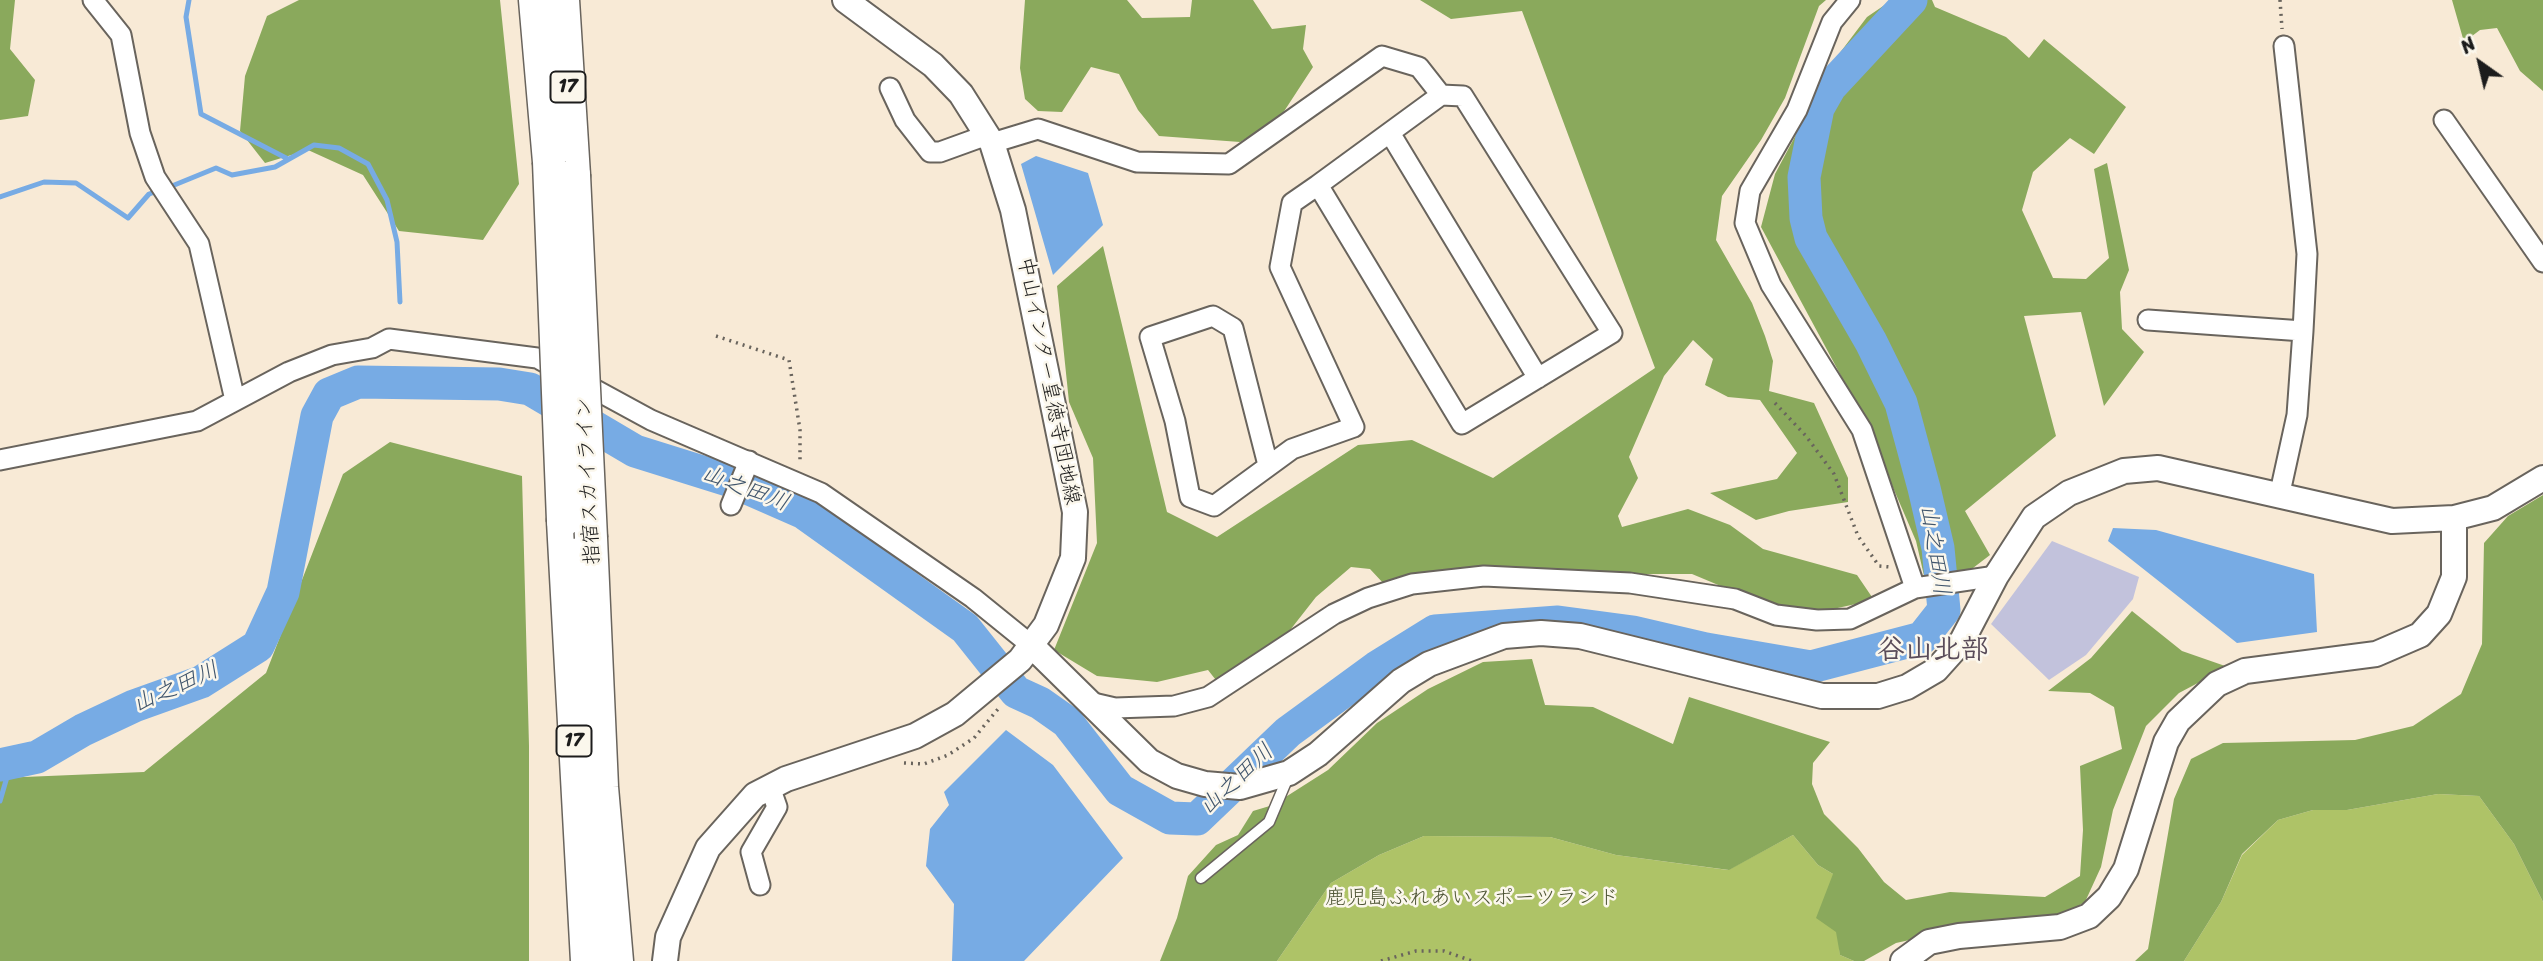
<!DOCTYPE html>
<meta charset="utf-8">
<style>
body{margin:0}
#map{position:relative;width:2543px;height:961px;overflow:hidden;background:#f8ead6;font-family:Sriracha,sans-serif}
canvas{display:block}
.north{position:absolute;left:2445px;top:28px;width:70px;height:70px;-webkit-text-stroke:5px #fbf7ec;paint-order:stroke;rotate:326deg;font-size:19px;font-weight:700;line-height:28px;text-align:center;color:#1c1c1c}
.north::after{content:'';display:block;margin:auto;width:24px;height:32px;background:#1c1c1c;clip-path:polygon(50% 0,100% 100%,50% 72%,0 100%)}
</style>
<div id="map">
<canvas width="2543" height="961"></canvas>
<div class="north">N</div>
</div>
<script>
const c = document.querySelector('canvas').getContext('2d');
c.lineJoin = 'round';
function paint(path, color) {
  c.fillStyle = color;
  c.fill(path, 'evenodd');
}
function poly(rows) {
  const path = new Path2D();
  for (const r of rows) {
    path.moveTo(r[0], r[1]);
    for (let i = 2; i < r.length; i += 2) path.lineTo(r[i], r[i + 1]);
  }
  return path;
}
function stroke(path, color, width, dash) {
  c.strokeStyle = color;
  c.lineWidth = width;
  c.lineCap = dash ? 'butt' : 'round';
  c.setLineDash(dash || []);
  c.stroke(path);
}
function label(font, color, halo, rows, align = 'center') {
  c.font = font + ' Sriracha,"Klee One",sans-serif';
  c.lineWidth = 5;
  c.setLineDash([]);
  c.textBaseline = 'middle';
  c.strokeStyle = halo;
  c.fillStyle = color;
  for (const [text, x, y, turn = 0] of rows) {
    c.save();
    c.translate(x, y);
    c.rotate((+turn || 0) * Math.PI / 180);
    c.textAlign = isNaN(turn) ? turn : align;
    if (halo) c.strokeText(text, 0, 0);
    c.fillText(text, 0, 0);
    c.restore();
  }
}
const industrial = poly([
 [2052,541,2139,577,2133,599,2086,655,2049,680,1991,624]
]);
const green = poly([
 [2438,794,2479,796,2514,844,2543,902,2543,961,2184,961,2221,902,2242,855,2278,820,2313,810,2347,810],
 [1793,835,1818,865,1833,874,1840,955,1854,961,1277,961,1331,883,1379,855,1424,836,1550,837,1616,855,1728,870]
]);
const forest = poly([
 [0,0,15,0,10,49,35,80,28,116,0,120],
 [299,0,500,0,519,184,483,240,399,231,363,175,308,150,265,163,240,131,245,76,267,16],
 [1025,0,1127,0,1142,18,1190,17,1192,0,1253,0,1272,29,1306,25,1303,49,1313,67,1279,119,1240,142,1159,136,1138,110,1119,74,1091,67,1062,112,1038,111,1025,99,1020,68],
 [1420,0,1826,0,1819,6,1785,98,1761,140,1722,196,1716,240,1752,303,1765,336,1773,361,1769,391,1814,403,1848,478,1848,502,1789,511,1756,520,1710,493,1777,479,1797,453,1760,400,1728,397,1705,385,1713,359,1693,340,1664,376,1629,457,1638,478,1618,516,1622,527,1688,509,1730,525,1763,549,1857,575,1874,600,1833,609,1778,610,1692,574,1647,574,1606,581,1457,568,1384,584,1370,569,1351,567,1316,597,1276,648,1223,689,1208,670,1157,682,1097,676,1054,650,1097,543,1093,458,1069,402,1057,286,1103,246,1167,512,1217,537,1358,445,1412,440,1493,478,1655,368,1522,11,1451,19],
 [1892,0,1932,0,1935,7,2006,37,2029,58,2044,39,2126,107,2094,154,2070,138,2033,172,2022,210,2053,278,2086,279,2109,258,2094,169,2107,163,2129,270,2120,292,2122,329,2144,352,2104,406,2081,312,2024,316,2056,436,1965,511,1990,555,1973,568,1925,580,1916,541,1861,413,1761,227,1775,174,1839,54,1867,17],
 [2452,0,2543,0,2543,91,2520,71,2497,28,2480,30,2464,42],
 [390,442,522,476,529,746,529,961,0,961,0,778,144,772,266,673,343,474],
 [2543,495,2543,902,2514,844,2479,796,2438,794,2347,810,2313,810,2278,820,2242,854,2221,902,2184,961,2135,961,2148,949,2174,799,2191,759,2223,743,2355,740,2413,726,2461,694,2482,644,2484,543,2508,516],
 [2132,611,2182,651,2228,667,2179,693,2146,726,2113,810,2101,867,2085,902,2050,922,1946,932,1896,943,1864,961,1854,961,1840,955,1836,932,1816,918,1833,874,1818,865,1793,835,1729,870,1616,855,1550,837,1424,836,1379,855,1331,883,1277,961,1160,961,1177,918,1188,876,1216,845,1238,835,1253,811,1273,805,1328,770,1377,723,1428,689,1483,662,1532,659,1545,705,1593,707,1673,744,1689,697,1830,742,1813,763,1812,784,1824,814,1858,848,1884,882,1906,900,1950,892,2045,897,2080,876,2083,830,2080,766,2122,749,2114,707,2090,693,2048,691,2091,658]
]);
const water = poly([
 [1036,156,1088,173,1103,225,1053,275,1021,164],
 [2113,528,2156,530,2314,574,2317,632,2237,643,2108,541],
 [1006,730,1053,765,1123,858,1024,961,952,961,954,904,926,866,930,829,949,805,944,792]
]);
const stream = poly([
 [189,0,186,17,201,114,288,159],
 [167,188,216,168,232,175,275,167,314,145,339,148,368,164,387,200,397,242,400,302],
 [0,197,44,182,76,183,128,218,149,194,158,191],
 [0,801,12,760]
]);
const river = poly([
 [0,765,37,757,83,730,134,706,201,682,258,646,283,592,317,416,329,394,358,382,499,384,530,389,635,451,731,481,804,513,965,628,1016,692,1040,703,1067,722,1120,790,1170,818,1197,819,1288,732,1377,667,1435,631,1558,622,1633,632,1706,649,1811,667,1922,638,1944,610,1938,548,1924,488,1901,403,1871,342,1811,238,1806,218,1804,177,1818,108,1830,87,1911,0]
]);
const path = poly([
 [2280,0,2282,29],
 [716,336,789,360,800,430,800,464],
 [1775,403,1806,436,1834,474,1858,536,1879,566,1890,567],
 [904,763,924,764,948,755,974,738,998,709],
 [1381,961,1416,951,1444,951,1472,961]
]);
const service = poly([
 [1201,878,1269,822,1288,777]
]);
const minor = poly([
 [93,0,121,35,140,133,155,177,199,244,235,400],
 [1850,0,1832,22,1797,110,1750,191,1745,223,1771,285,1862,430,1915,588,1996,576],
 [2284,46,2307,254,2303,331],
 [890,88,905,120,930,152,940,152,987,135],
 [2444,120,2543,262],
 [1390,133,1538,378],
 [992,143,1038,129,1137,162,1229,164,1382,56,1419,67,1441,95,1463,96,1612,333,1462,424,1318,185,1292,203,1280,267,1354,427,1292,449,1214,506,1190,497,1175,421,1150,337,1213,316,1233,328,1268,465],
 [1318,185,1441,95],
 [2148,320,2303,331,2297,415,2279,497],
 [0,460,197,421,289,372,332,355,372,348,389,339,537,358,651,420,821,493,973,598,1031,645],
 [731,505,749,461],
 [1089,702,1115,708,1174,706,1208,697,1334,614,1368,598,1412,584,1484,576,1630,583,1735,599,1776,615,1817,620,1850,619,1915,588],
 [760,885,751,852,777,807,770,787]
]);
const tertiary = poly([
 [1031,645,1149,761,1177,776,1205,784,1240,787,1289,773,1318,754,1401,681,1429,664,1504,636,1541,633,1580,636,1822,696,1878,696,1907,687,1936,670,1962,641,1996,576,2034,517,2069,493,2124,471,2158,468,2392,521,2454,518,2493,508,2543,478],
 [665,961,668,937,708,848,755,795,786,779,915,736,955,714,1020,660,1046,625,1073,558,1075,512,1013,210,992,143,961,94,933,65,845,0],
 [1903,961,1929,942,1959,936,2060,927,2089,916,2109,897,2126,869,2166,742,2178,721,2217,684,2245,671,2376,654,2420,635,2439,614,2454,577,2454,518]
]);
const primary = poly([
 [535,0,549,162],
 [563,0,574,175],
 [563,521,587,961],
 [591,538,602,787,617,961]
]);
const primaryBridge = poly([
 [549,162,563,521],
 [574,175,591,538]
]);
const shields = [
 [568,87,35],
 [574,741,35]
];
const shieldNames = [
 ["17",568,87],
 ["17",574,741]
];
const streetNames = [
 ["中山インター皇徳寺団地線",1048,381,79],
 ["指宿スカイライン",589,481,-93]
];
const parkNames = [
 ["鹿児島ふれあいスポーツランド",1472,899]
];
const waterNames = [
 ["山之田川",745,489,21],
 ["山之田川",1934,550,81],
 ["山之田川",176,688,-24],
 ["山之田川",1237,780,-43]
];
const districtNames = [
 ["谷山北部",1933,651]
];
paint(industrial, '#c2c2dc');
paint(green, '#aec367');
paint(forest, '#8aa95c');
paint(water, '#77abe4');
stroke(stream, '#77abe4', 5);
stroke(river, '#77abe4', 33);
stroke(service, '#69645d', 13);
stroke(minor, '#69645d', 23);
stroke(tertiary, '#69645d', 28);
stroke(primary, '#69645d', 35);
stroke(path, '#69645d', 3.5, [2, 5]);
stroke(service, '#fff', 10);
stroke(minor, '#fff', 19);
stroke(tertiary, '#fff', 24);
stroke(primary, '#fff', 32);
stroke(primaryBridge, '#69645d', 35, []);
stroke(primaryBridge, '#fff', 32);
for (const [x, y, w] of shields) {
  const box = new Path2D();
  box.roundRect(x - w / 2, y - 15.5, w, 31, 5);
  c.fillStyle = '#fbf7ec';
  c.fill(box);
  stroke(box, '#1c1c1c', 2);
}
label('bold 19px', '#1c1c1c', null, shieldNames);
label('21px', '#1c1c1c', '#fbf7ec', streetNames);
label('21px', '#4f5636', '#fbf7ec', parkNames);
label('italic 23px', '#40556c', '#fbf7ec', waterNames);
label('bold 28px', '#594c59', '#fbf7ec', districtNames);
</script>
